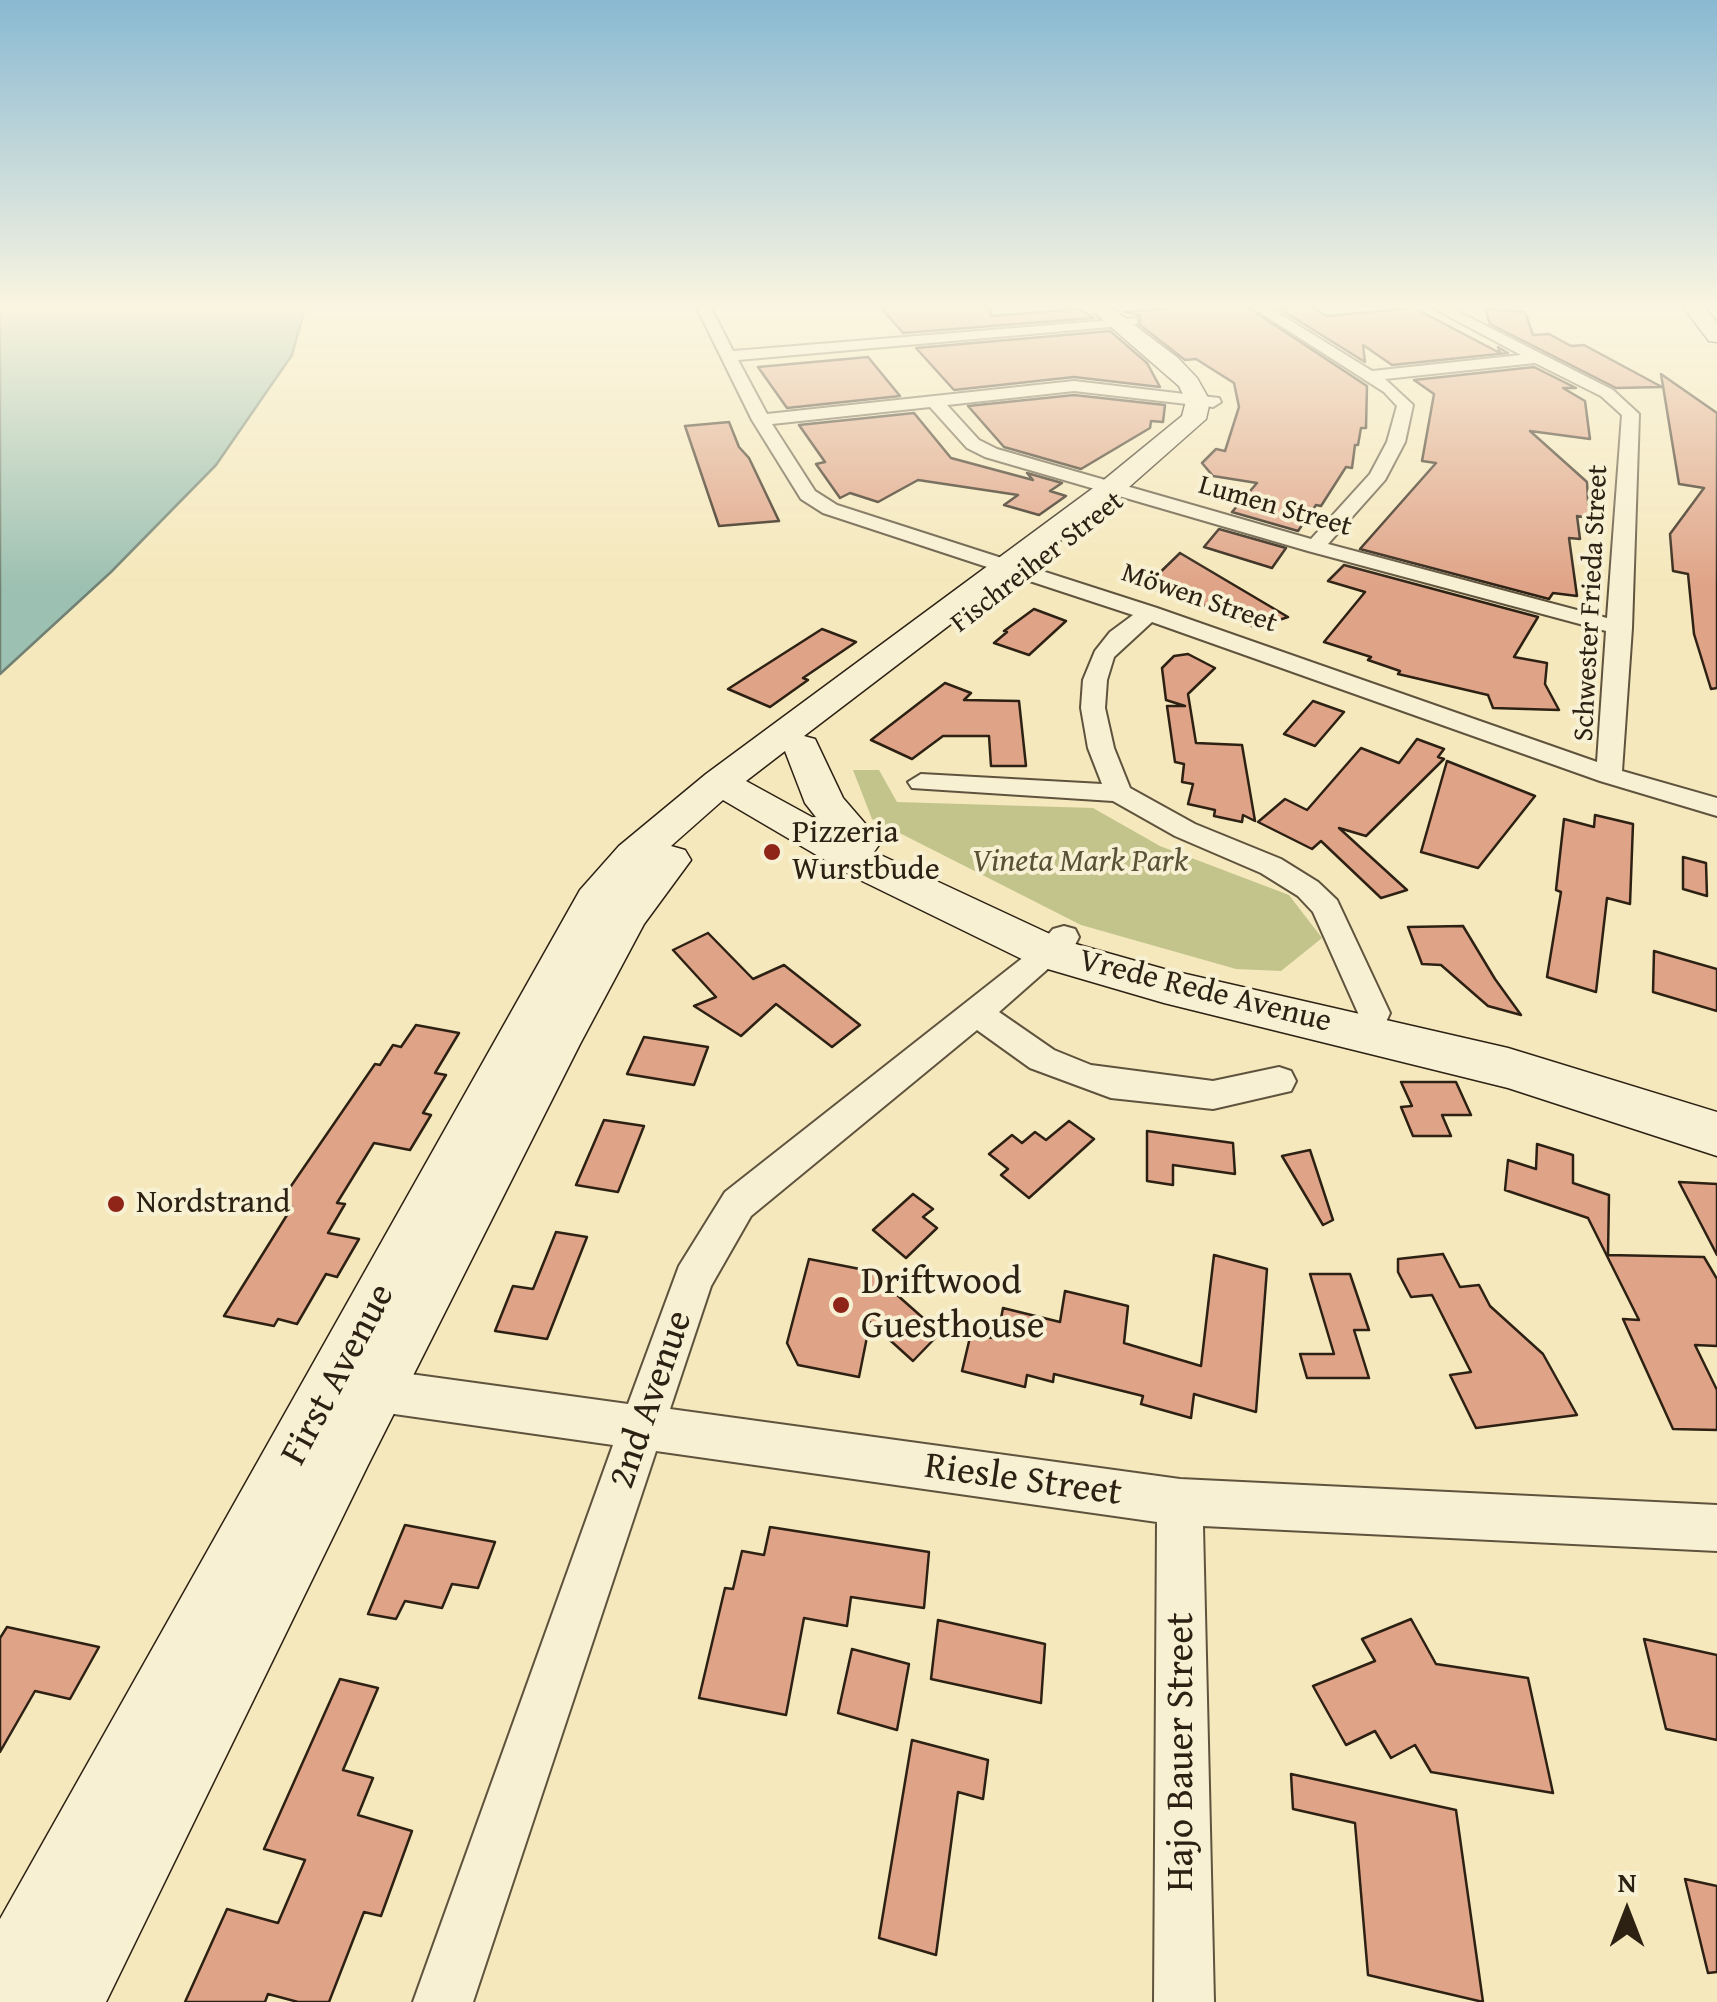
<!DOCTYPE html>
<meta charset="utf-8">
<style>
body{margin:0}
#map{position:relative;width:1717px;height:2002px;overflow:hidden;background:#f5e8bc;font-family:"Gentium Book Plus",serif}
canvas{display:block}
.north{position:absolute;left:1577px;top:1862px;width:100px;height:100px;-webkit-text-stroke:8px #f8f0d3;paint-order:stroke;rotate:0deg;font-size:28px;font-weight:700;line-height:40px;text-align:center;color:#2d2114}
.north::after{content:'';display:block;margin:auto;width:35px;height:45px;background:#2d2114;clip-path:polygon(50% 0,100% 100%,50% 72%,0 100%)}
</style>
<div id="map">
<canvas width="1717" height="2002"></canvas>
<div class="north">N</div>
</div>
<script>
const c = document.querySelector('canvas').getContext('2d');
c.lineJoin = 'round';
function paint(path, color) {
  c.fillStyle = color;
  c.fill(path, 'evenodd');
}
function poly(rows) {
  const path = new Path2D();
  for (const r of rows) {
    path.moveTo(r[0], r[1]);
    for (let i = 2; i < r.length; i += 2) path.lineTo(r[i], r[i + 1]);
  }
  return path;
}
function stroke(path, color, width, dash) {
  c.strokeStyle = color;
  c.lineWidth = width;
  c.lineCap = dash ? 'butt' : 'round';
  c.setLineDash(dash || []);
  c.stroke(path);
}
function label(font, color, halo, rows, align = 'center') {
  c.font = font + ' "Gentium Book Plus",serif';
  c.lineWidth = 8;
  c.setLineDash([]);
  c.textBaseline = 'middle';
  c.strokeStyle = halo;
  c.fillStyle = color;
  for (const [text, x, y, turn = 0] of rows) {
    c.save();
    c.translate(x, y);
    c.rotate((+turn || 0) * Math.PI / 180);
    c.textAlign = isNaN(turn) ? turn : align;
    if (halo) c.strokeText(text, 0, 0);
    c.fillText(text, 0, 0);
    c.restore();
  }
}
const green = poly([
 [853,770,879,770,897,802,1093,808,1160,846,1289,895,1322,938,1281,971,1236,969,1081,925,872,819]
]);
const water = poly([
 [0,308,305,308,292,355,216,465,111,572,0,674,0,308]
]);
const building = poly([
 [881,308,991,308,991,316,1079,309,1094,318,903,333,881,308],
 [1178,308,1249,308,1367,386,1366,428,1361,428,1358,445,1355,445,1352,468,1346,467,1321,506,1316,505,1298,531,1232,512,1257,483,1213,476,1202,463,1216,449,1225,451,1239,407,1234,383,1196,359,1185,360,1140,325,1140,315,1124,312,1178,308],
 [1278,308,1313,308,1327,316,1414,308,1500,353,1498,347,1508,353,1392,365,1363,345,1365,362,1278,308],
 [1485,309,1525,312,1533,335,1549,334,1571,346,1584,345,1662,387,1616,388,1490,324,1485,309],
 [1110,331,1147,363,1160,387,1074,377,954,390,916,348,1110,331],
 [868,357,900,396,787,408,758,367,868,357],
 [1534,367,1576,388,1563,388,1585,401,1590,439,1530,431,1587,482,1589,518,1577,516,1580,539,1569,538,1577,596,1553,593,1549,599,1360,549,1436,463,1422,461,1434,394,1414,380,1534,367],
 [1661,374,1717,413,1717,688,1711,689,1694,634,1688,574,1673,571,1670,534,1704,488,1679,484,1661,374],
 [1074,395,1165,405,1163,422,1151,421,1150,428,1081,469,1004,447,968,406,1074,395],
 [914,413,951,458,1033,480,1027,473,1062,483,1050,491,1066,496,1039,515,1004,505,1018,495,918,480,878,502,850,493,840,498,816,464,825,462,799,425,914,413],
 [729,422,739,447,749,458,779,521,719,526,685,426,729,422],
 [1219,529,1286,548,1272,568,1204,547,1219,529],
 [1180,553,1288,617,1255,628,1218,605,1215,609,1145,587,1180,553],
 [1344,565,1538,617,1514,657,1547,663,1545,684,1559,710,1493,708,1488,695,1398,674,1400,671,1368,660,1371,657,1324,642,1365,592,1328,581,1344,565],
 [1034,609,1066,621,1029,655,994,643,1007,632,1004,631,1034,609],
 [822,629,856,642,803,678,808,680,770,707,728,689,822,629],
 [1188,654,1215,668,1188,694,1196,743,1242,745,1255,821,1243,815,1242,822,1214,816,1215,810,1188,804,1193,784,1182,782,1184,764,1175,762,1167,706,1185,706,1166,700,1162,668,1174,656,1188,654],
 [945,683,971,693,964,700,1019,701,1026,766,991,766,989,736,943,736,912,759,871,740,945,683],
 [1313,701,1344,712,1315,746,1284,734,1313,701],
 [1417,739,1444,749,1438,757,1444,759,1366,836,1339,828,1407,890,1381,898,1321,841,1312,849,1258,822,1285,799,1307,810,1361,748,1399,763,1417,739],
 [1447,761,1535,796,1478,868,1421,852,1447,761],
 [1595,815,1633,824,1630,904,1607,898,1596,992,1547,977,1561,892,1556,890,1564,819,1594,827,1595,815],
 [1683,857,1706,863,1707,896,1683,889,1683,857],
 [1463,926,1495,979,1521,1015,1488,1006,1441,965,1422,964,1408,927,1463,926],
 [708,933,753,979,784,965,860,1025,832,1047,776,1004,741,1036,694,1006,716,997,673,950,708,933],
 [1654,951,1717,969,1717,1011,1653,992,1654,951],
 [416,1025,459,1033,435,1073,446,1075,423,1113,431,1115,410,1150,374,1143,337,1203,345,1204,328,1233,359,1239,337,1277,326,1274,297,1324,278,1319,274,1326,224,1316,292,1207,278,1205,375,1064,380,1065,393,1045,401,1047,416,1025],
 [644,1037,708,1047,694,1085,627,1074,644,1037],
 [1401,1082,1456,1082,1471,1115,1442,1115,1451,1136,1413,1136,1401,1107,1412,1106,1401,1082],
 [604,1120,644,1126,618,1192,576,1185,604,1120],
 [1069,1121,1094,1139,1029,1198,1001,1175,1008,1169,989,1154,1012,1135,1022,1143,1035,1132,1046,1140,1069,1121],
 [1147,1131,1233,1143,1235,1174,1173,1165,1173,1185,1147,1181,1147,1131],
 [1537,1144,1573,1155,1573,1183,1609,1195,1608,1255,1704,1257,1717,1279,1717,1346,1695,1345,1717,1390,1717,1430,1673,1429,1623,1319,1639,1320,1588,1218,1505,1190,1508,1160,1536,1169,1537,1144],
 [1310,1150,1333,1220,1323,1225,1282,1156,1310,1150],
 [1679,1182,1717,1184,1717,1255,1679,1182],
 [913,1194,933,1209,923,1217,937,1228,906,1258,873,1230,913,1194],
 [556,1232,587,1237,547,1339,495,1331,513,1286,533,1289,556,1232],
 [1443,1254,1460,1287,1479,1285,1490,1306,1543,1354,1577,1415,1476,1428,1450,1375,1471,1372,1432,1295,1411,1297,1398,1272,1398,1259,1443,1254],
 [1214,1255,1267,1269,1256,1412,1194,1394,1191,1418,1141,1404,1143,1396,1054,1374,1053,1382,1027,1375,1025,1387,962,1371,971,1333,997,1339,1003,1308,1060,1322,1065,1291,1128,1306,1124,1343,1201,1366,1214,1255],
 [809,1259,870,1271,940,1333,913,1361,870,1322,859,1377,798,1365,787,1343,809,1259],
 [1310,1274,1350,1274,1369,1330,1354,1330,1369,1378,1307,1378,1300,1354,1334,1354,1310,1274],
 [405,1525,495,1542,478,1588,452,1584,442,1608,405,1601,396,1619,368,1614,405,1525],
 [770,1527,929,1552,924,1608,851,1597,847,1626,804,1618,786,1715,699,1698,725,1588,733,1589,742,1551,764,1555,770,1527],
 [1411,1619,1436,1664,1528,1678,1553,1793,1431,1772,1415,1745,1391,1758,1375,1731,1346,1745,1313,1686,1375,1661,1362,1639,1411,1619],
 [938,1620,1045,1644,1041,1703,931,1679,938,1620],
 [7,1627,99,1647,70,1699,35,1691,0,1752,0,1638,7,1627],
 [1644,1639,1717,1655,1717,1740,1666,1729,1644,1639],
 [852,1649,909,1664,897,1730,838,1713,852,1649],
 [340,1679,378,1688,343,1770,373,1778,358,1815,412,1831,381,1916,364,1912,329,2002,298,2002,268,1994,265,2002,185,2002,227,1909,278,1923,305,1860,264,1849,340,1679],
 [912,1740,988,1760,983,1799,958,1792,936,1955,879,1938,912,1740],
 [1291,1774,1456,1810,1483,2002,1368,1975,1355,1823,1293,1809,1291,1774],
 [1685,1879,1717,1886,1717,1972,1708,1973,1685,1879]
]);
const street = poly([
 [697,308,711,308,733,351,1137,318,1137,324,1132,325,738,360,767,414,1074,381,1219,398,1221,402,1213,407,1074,391,947,405,979,440,997,449,1311,539,1370,474,1387,442,1397,406,1384,392,1253,308,1270,308,1372,371,1521,355,1433,308,1451,308,1613,390,1639,414,1632,628,1622,771,1717,798,1717,816,1600,781,1152,622,1114,657,1107,680,1105,708,1114,748,1130,788,1195,824,1281,859,1318,882,1337,900,1390,1013,1386,1022,1374,1025,1362,1022,1313,912,1298,896,1261,873,1175,836,1113,801,912,788,908,782,921,774,1102,784,1088,748,1081,708,1083,680,1095,651,1110,632,1133,615,823,513,801,499,752,420,697,308],
 [1535,363,1601,396,1622,415,1607,618,1328,544,1385,480,1405,442,1413,405,1385,379,1535,363],
 [930,407,967,448,985,457,1308,551,1606,631,1597,762,1157,608,837,505,815,491,772,424,930,407],
 [1064,926,1075,929,1079,937,1075,945,999,1012,1054,1050,1091,1065,1213,1081,1279,1067,1291,1071,1296,1081,1291,1091,1213,1109,1111,1098,1030,1068,977,1030,751,1216,711,1286,670,1409,1180,1479,1717,1505,1717,1551,1203,1526,1214,2002,1154,2002,1157,1522,656,1451,473,2002,413,2002,613,1445,359,1409,344,1403,338,1388,344,1373,359,1367,628,1404,679,1266,725,1192,1039,945,1053,929,1064,926]
]);
const secondary = poly([
 [1089,308,1112,308,1178,358,1197,378,1210,401,1206,419,1120,495,804,736,815,739,843,798,881,842,874,852,1065,941,1164,969,1508,1048,1717,1112,1717,1156,1508,1088,1164,1003,1034,965,854,877,723,800,671,846,685,850,691,860,644,924,580,1044,368,1465,106,2002,0,2002,0,1919,580,890,619,846,706,774,1100,483,1182,416,1186,401,1179,386,1089,308],
 [785,751,805,803,819,821,746,781,785,751],
 [1684,308,1705,308,1717,322,1717,342,1709,341,1684,308]
]);
const markers = [
 [772,852,10,"#8f2418"],
 [116,1204,10,"#8f2418"],
 [841,1305,10,"#8f2418"]
];
const farStreetnames = [
 ["Lumen Street",1275,507,16],
 ["Fischreiher Street",1038,563,-38],
 ["Möwen Street",1199,599,19],
 ["Schwester Frieda Street",1592,603,-87]
];
const poiNames = [
 ["Pizzeria",792,834],
 ["Wurstbude",792,871],
 ["Nordstrand",136,1204]
];
const parkNames = [
 ["Vineta Mark Park",1080,863]
];
const streetNames = [
 ["Vrede Rede Avenue",1205,992,14]
];
const nearPoinames = [
 ["Driftwood",861,1283],
 ["Guesthouse",861,1327]
];
const nearStreetnames = [
 ["First Avenue",339,1375,-62],
 ["2nd Avenue",652,1400,-71],
 ["Riesle Street",1023,1481,8],
 ["Hajo Bauer Street",1182,1752,-90]
];
paint(green, '#c3c48c');
paint(water, '#9cc0b1');
stroke(water, '#708072', 2.5);
paint(building, '#dfa387');
stroke(building, '#2d2114', 2.5);
stroke(street, '#5f533e', 4);
stroke(secondary, '#2d2114', 3);
paint(street, '#f8f0d3');
paint(secondary, '#f8f0d3');
const sky = c.createLinearGradient(0, 0, 0, 589);
sky.addColorStop(0, '#89b9d2');
sky.addColorStop(0.52, '#faf5e1');
sky.addColorStop(1, '#faf5e100');
c.fillStyle = sky;
c.fillRect(0, 0, 1717, 589);
for (const [x, y, r, color] of markers) {
  const dot = new Path2D();
  dot.arc(x, y, r, 0, 2 * Math.PI);
  c.fillStyle = color;
  c.fill(dot);
  stroke(dot, '#f8f0d3', 4);
}
label('28px', '#2d2114', '#f8f0d3', farStreetnames);
label('32px', '#2d2114', '#f8f0d3', poiNames, 'left');
label('italic 32px', '#5a5238', '#f8f0d3', parkNames);
label('32px', '#2d2114', '#f8f0d3', streetNames);
label('38px', '#2d2114', '#f8f0d3', nearPoinames, 'left');
label('38px', '#2d2114', '#f8f0d3', nearStreetnames);
</script>
